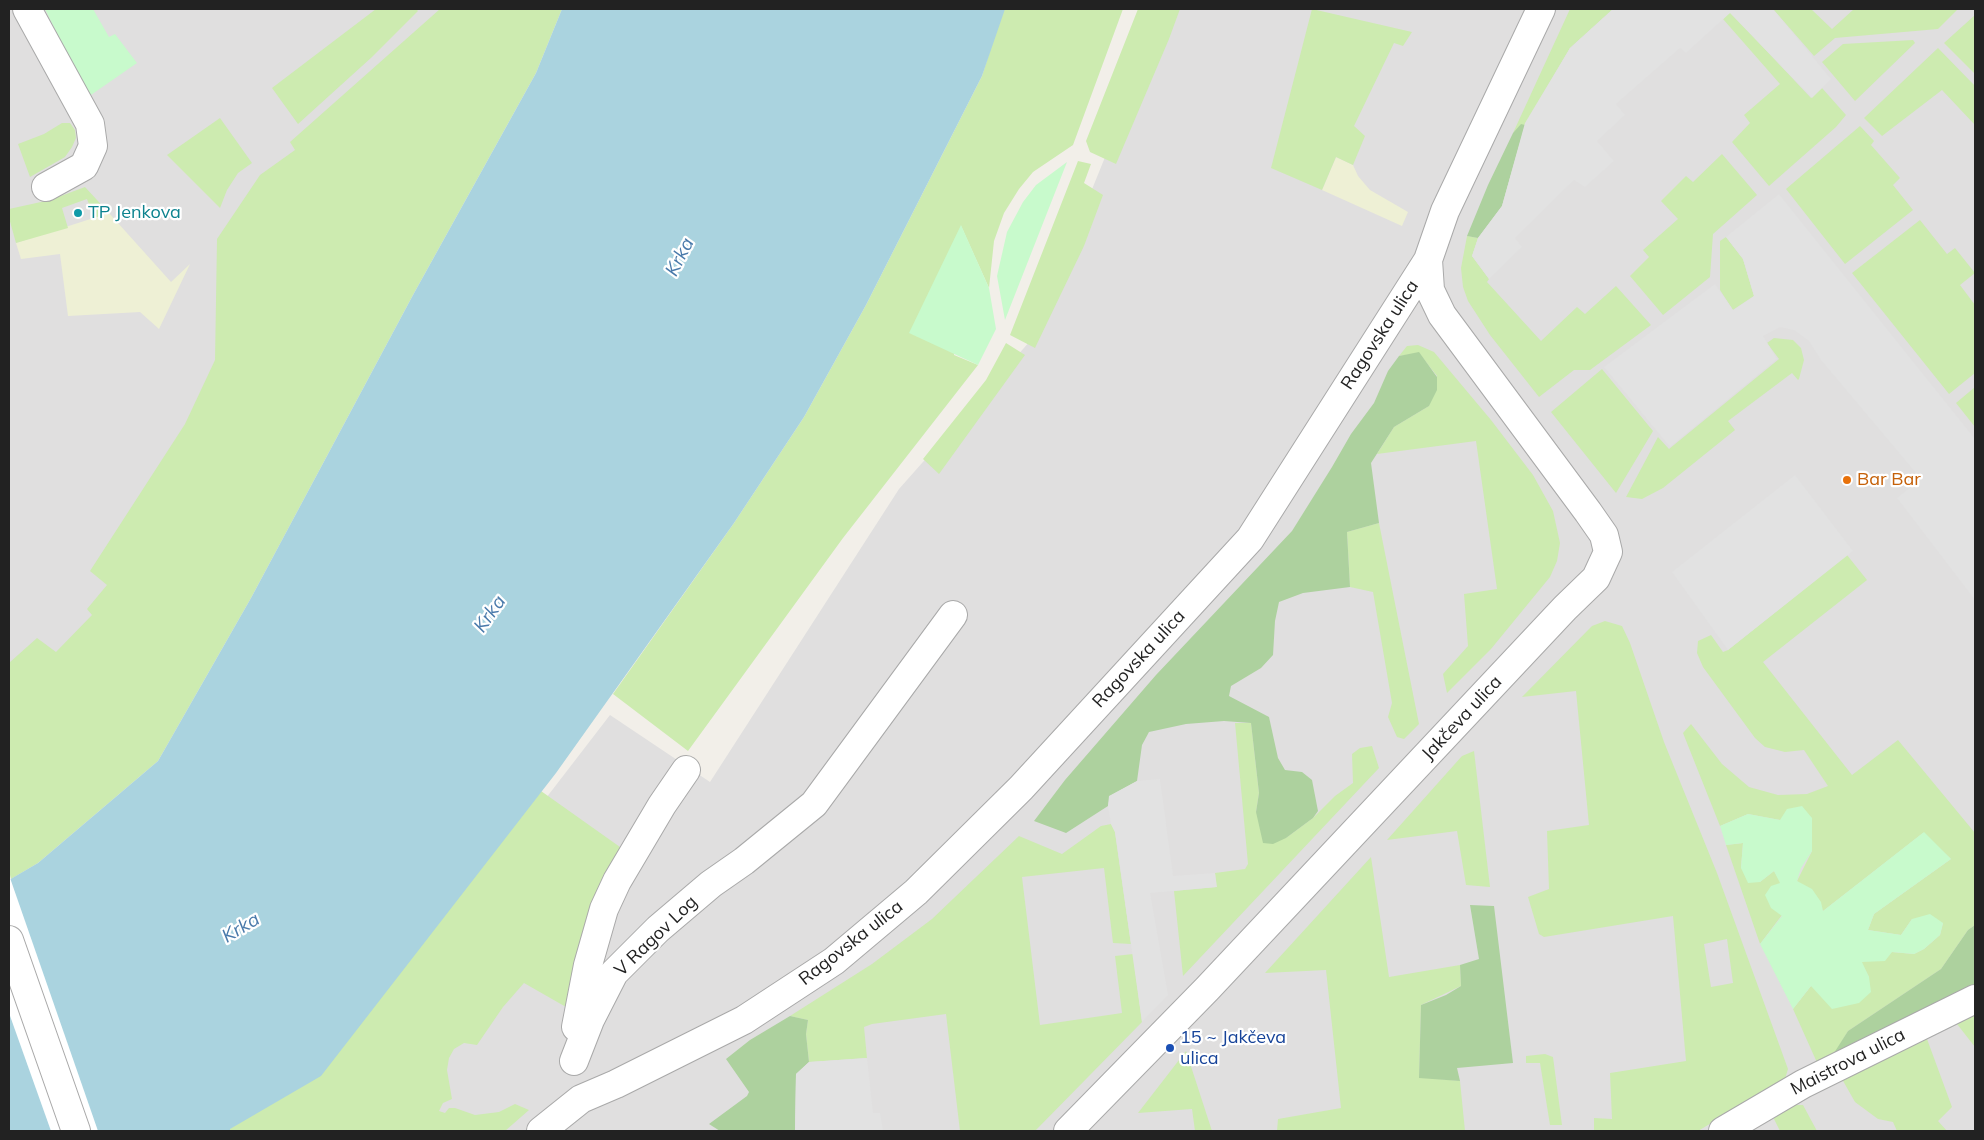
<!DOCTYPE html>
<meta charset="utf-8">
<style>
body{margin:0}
#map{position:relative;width:1984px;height:1140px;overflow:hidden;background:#f2efe9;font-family:Mulish,sans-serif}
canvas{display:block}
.frame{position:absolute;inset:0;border:10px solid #222;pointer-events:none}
</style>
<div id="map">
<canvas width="1984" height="1140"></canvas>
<div class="frame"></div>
</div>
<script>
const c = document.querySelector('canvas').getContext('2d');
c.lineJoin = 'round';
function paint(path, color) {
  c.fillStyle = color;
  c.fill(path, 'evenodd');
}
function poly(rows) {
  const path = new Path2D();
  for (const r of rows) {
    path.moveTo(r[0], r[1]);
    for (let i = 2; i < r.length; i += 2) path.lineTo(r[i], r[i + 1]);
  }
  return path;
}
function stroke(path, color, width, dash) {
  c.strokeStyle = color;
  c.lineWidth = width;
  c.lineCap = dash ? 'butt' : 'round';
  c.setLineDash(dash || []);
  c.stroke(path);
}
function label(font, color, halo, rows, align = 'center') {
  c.font = font + ' Mulish,sans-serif';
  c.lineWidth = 4.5;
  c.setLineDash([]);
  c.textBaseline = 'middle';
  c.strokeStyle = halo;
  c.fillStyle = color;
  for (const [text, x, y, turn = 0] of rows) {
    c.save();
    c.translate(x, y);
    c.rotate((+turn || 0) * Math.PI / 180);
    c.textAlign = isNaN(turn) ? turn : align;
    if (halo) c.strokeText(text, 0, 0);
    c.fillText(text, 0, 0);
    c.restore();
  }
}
const residential = poly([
 [9,9,440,9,152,479,134,627,9,701],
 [1165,9,1975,9,1975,1131,230,1131,543,802,610,715,710,782,899,489,1031,340]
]);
const farmland = poly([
 [1336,157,1353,165,1358,176,1370,190,1408,212,1402,226,1322,190],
 [109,213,171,282,190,264,159,329,140,312,68,316,60,254,21,259,16,243]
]);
const grass = poly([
 [376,9,416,9,418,11,372,57,298,124,272,88],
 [440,9,562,9,536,73,413,295,251,598,158,761,38,863,11,879,9,871,9,663,37,638,56,652,92,615,87,609,107,585,90,571,185,424,215,360,217,239,260,175,295,150,290,142],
 [1003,9,1123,9,1073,145,1033,172,1019,189,1004,213,994,241,989,288,961,226,954,355,978,365,843,538,688,751,613,694,734,523,804,417,866,305,982,76],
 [1138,9,1180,9,1169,39,1116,164,1090,152,1086,141],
 [1312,9,1412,32,1403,46,1394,43,1354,126,1365,136,1353,165,1336,157,1322,190,1271,168],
 [1570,9,1613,9,1570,48,1525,125,1521,125,1513,133],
 [1773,9,1811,9,1832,29,1854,9,1958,9,1938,29,1835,38,1814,56],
 [1730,12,1811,98,1822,88,1846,115,1836,127,1769,186,1732,142,1750,123,1744,115,1780,84,1723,19],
 [1975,15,1975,74,1944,43],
 [1913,40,1915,43,1855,101,1822,62,1843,44],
 [1938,48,1975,86,1975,125,1942,90,1882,136,1864,118],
 [220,118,252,163,238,173,227,190,220,208,167,155],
 [62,123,70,123,75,130,76,138,72,147,65,157,30,177,18,144,44,134],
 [1860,126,1874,141,1871,145,1900,178,1893,185,1913,210,1845,264,1786,189],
 [1722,154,1757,195,1713,234,1710,277,1663,315,1630,276,1649,257,1643,250,1678,219,1661,201,1686,176,1693,182],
 [1078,161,1091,164,1084,183,1103,195,1084,246,1035,348,1010,335],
 [85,187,109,213,94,218,87,199,62,208,68,228,16,243,9,218,9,209,50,200],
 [1920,220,1947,254,1955,248,1975,273,1960,285,1975,305,1975,373,1949,394,1852,273],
 [1467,236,1478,238,1472,256,1489,279,1487,282,1541,341,1577,307,1585,314,1616,286,1651,325,1590,370,1574,370,1539,397,1490,335,1468,301,1463,287,1461,268],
 [1726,237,1743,259,1754,296,1733,310,1720,290,1720,241],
 [1774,338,1793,340,1801,348,1804,360,1799,379,1798,380,1792,373,1728,421,1735,430,1663,488,1642,499,1626,497,1658,437,1669,449,1779,359,1767,343],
 [1006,343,1025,355,939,474,923,459,986,380],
 [1418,345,1434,352,1491,420,1533,475,1553,511,1560,543,1557,561,1550,577,1491,649,1447,693,1443,674,1468,646,1464,594,1497,589,1476,441,1377,454,1394,427,1429,406,1437,376,1419,353,1399,356,1407,346],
 [1602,369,1653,431,1616,493,1551,412],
 [1975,387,1975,427,1956,403],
 [1379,523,1419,724,1404,739,1397,737,1388,717,1392,703,1373,592,1350,587,1347,532],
 [1847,555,1867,580,1763,662,1852,775,1898,740,1975,833,1975,925,1968,930,1941,969,1848,1031,1835,1053,1819,1067,1793,1009,1811,986,1869,977,1861,962,1892,952,1914,954,1924,949,1940,935,1943,923,1912,919,1901,935,1868,930,1874,914,1951,859,1923,833,1823,911,1797,881,1812,851,1780,820,1748,814,1720,826,1683,733,1691,724,1722,764,1749,787,1778,795,1807,794,1828,786,1804,750,1785,752,1765,747,1755,738,1703,667,1697,653,1698,641,1711,635,1723,652,1728,650],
 [1605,621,1622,626,1630,643,1664,742,1717,873,1788,1069,1785,1079,1698,1131,1594,1131,1594,1118,1612,1119,1610,1073,1686,1061,1673,916,1544,937,1539,934,1528,897,1549,889,1547,831,1589,825,1576,691,1522,697,1592,626],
 [1727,939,1733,983,1711,987,1704,944],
 [1235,723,1251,723,1259,793,1256,812,1286,838,1313,818,1335,796,1353,783,1352,754,1360,748,1372,746,1379,768,1183,976,1174,891,1216,887,1215,873,1245,869,1248,864],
 [1474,751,1490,887,1466,885,1457,831,1387,840,1462,756],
 [541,791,620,847,586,927,566,1007,524,983,503,1007,477,1045,464,1043,454,1049,449,1058,447,1070,452,1099,443,1103,439,1111,445,1113,449,1108,455,1108,475,1115,499,1112,515,1104,529,1110,505,1131,230,1131,229,1129,311,1080],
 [1111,824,1115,832,1131,944,1113,943,1104,868,1022,877,1040,1025,1122,1013,1115,956,1133,954,1142,1022,1035,1131,960,1131,946,1014,872,1024,864,1027,867,1058,809,1062,806,1034,808,1020,790,1016,872,964,932,919,1019,836,1062,854,1101,826],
 [1743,843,1741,868,1760,882,1774,871,1781,883,1782,915,1760,944,1726,845],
 [1371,857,1389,977,1460,965,1461,986,1421,1005,1419,1077,1460,1081,1465,1131,1277,1131,1278,1119,1341,1108,1326,970,1265,973],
 [1975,1015,1975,1047,1957,1024],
 [1927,1039,1952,1107,1938,1121,1947,1131,1897,1131,1893,1122,1878,1119,1855,1102,1842,1079],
 [1186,1051,1212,1131,1195,1131,1192,1109,1138,1113],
 [1545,1054,1553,1057,1562,1125,1550,1125,1540,1063,1526,1063,1526,1056],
 [1794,1105,1803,1105,1817,1131,1780,1131,1772,1115]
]);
const forest = poly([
 [1521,124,1525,125,1502,206,1478,238,1467,236,1488,185,1513,133],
 [1419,352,1437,377,1437,390,1429,406,1394,427,1371,463,1379,523,1347,532,1350,587,1303,593,1279,602,1275,621,1273,655,1261,668,1231,686,1229,696,1269,717,1278,758,1285,770,1302,772,1312,780,1318,811,1313,818,1286,838,1273,844,1263,843,1256,812,1259,793,1251,723,1224,721,1186,724,1149,732,1142,745,1137,781,1110,796,1108,806,1066,833,1034,821,1065,780,1156,675,1292,531,1332,467,1351,434,1374,403,1388,371,1399,356],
 [1470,905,1494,906,1513,1063,1457,1068,1460,1081,1419,1078,1421,1005,1446,995,1461,986,1460,965,1479,959],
 [1975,925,1975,991,1849,1052,1834,1053,1848,1031,1941,969,1968,930],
 [790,1016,808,1020,806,1034,809,1062,796,1074,795,1131,720,1131,709,1124,747,1096,749,1092,726,1059,750,1040]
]);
const park = poly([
 [45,9,93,9,109,37,115,34,137,63,88,97],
 [1067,162,1005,320,997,276,1007,232,1023,202,1036,185],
 [961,225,989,288,996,329,978,365,909,333],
 [1802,806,1812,818,1812,851,1801,868,1797,881,1812,889,1821,902,1823,911,1924,832,1951,859,1874,914,1868,930,1901,935,1912,919,1930,914,1943,923,1940,935,1924,949,1914,954,1892,952,1885,961,1862,962,1869,977,1871,992,1859,1003,1832,1009,1811,986,1793,1009,1760,944,1782,916,1771,908,1765,895,1771,886,1780,883,1774,871,1760,882,1748,883,1741,868,1743,843,1726,845,1720,826,1748,814,1780,820,1787,809]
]);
const parking = poly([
 [1613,9,1773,9,1831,79,1812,98,1730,13,1686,53,1680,48,1616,104,1625,115,1597,141,1614,161,1585,187,1574,180,1519,234,1515,238,1522,247,1489,279,1472,256,1478,238,1502,206,1525,123,1570,48],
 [1779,194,1975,439,1975,600,1897,498,1921,479,1821,360,1809,341,1794,330,1780,327,1763,336,1777,359,1670,447,1604,367,1715,284,1733,310,1754,296,1743,259,1726,237],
 [1795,475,1853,551,1728,650,1672,572],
 [1160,779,1173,876,1215,873,1217,887,1150,893,1168,995,1142,1022,1115,832,1111,824,1108,806,1109,796,1137,781],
 [867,1058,873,1113,880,1113,883,1131,795,1131,796,1074,809,1062]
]);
const water = poly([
 [562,9,1005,9,982,76,866,305,804,417,734,523,556,773,321,1076,230,1129,230,1131,9,1131,9,880,38,863,158,761,251,598,413,295,536,73]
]);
const pier = poly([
 [9,875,33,944,98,1131,51,1131,9,1013]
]);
const street = poly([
 [27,9,90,124,93,146,84,166,46,187],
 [9,940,76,1131],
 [576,1027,588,965,604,909,617,881,662,805,686,770],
 [574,1061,590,1020,614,973,658,929,711,884,744,861,814,804,953,615],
 [541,1131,581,1099,616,1084,744,1020,834,961,916,892,1021,788,1250,539,1428,260,1445,211,1541,9],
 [1068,1131,1207,989,1565,608,1596,578,1608,552,1604,535,1588,512,1442,315,1430,290,1428,260],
 [1723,1131,1803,1084,1975,999]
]);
const markers = [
 [78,213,5,"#0f9aa8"],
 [1847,480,5,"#e8710a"],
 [1170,1048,5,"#1a4fb4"]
];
const cultureNames = [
 ["TP Jenkova",88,213]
];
const streetNames = [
 ["Ragovska ulica",1380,335,-57],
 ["Ragovska ulica",1139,659,-47],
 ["Jakčeva ulica",1462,718,-47],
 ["V Ragov Log",656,936,-44],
 ["Ragovska ulica",851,943,-38],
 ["Maistrova ulica",1848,1062,-27]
];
const foodNames = [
 ["Bar Bar",1857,480]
];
const transitNames = [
 ["15 ~ Jakčeva",1180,1038],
 ["ulica",1180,1059]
];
const waterNames = [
 ["Krka",680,257,-63],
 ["Krka",490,614,-55],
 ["Krka",241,928,-31]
];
paint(residential, '#e0dfdf');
paint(farmland, '#eef0d5');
paint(grass, '#cdebb0');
paint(forest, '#add19e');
paint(park, '#c8facc');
paint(parking, '#e2e2e2');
paint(water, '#aad3df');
paint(pier, '#fff');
stroke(street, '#a9a9a9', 30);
stroke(street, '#fff', 28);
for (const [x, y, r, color] of markers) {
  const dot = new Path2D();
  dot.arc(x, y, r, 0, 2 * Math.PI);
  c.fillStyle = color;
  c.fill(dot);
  stroke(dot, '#fff', 2);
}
label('18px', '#0d838f', '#fff', cultureNames, 'left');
label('18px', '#222', '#fff', streetNames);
label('18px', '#c56008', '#fff', foodNames, 'left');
label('18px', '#164399', '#fff', transitNames, 'left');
label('italic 19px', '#4a7aab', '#fff', waterNames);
</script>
